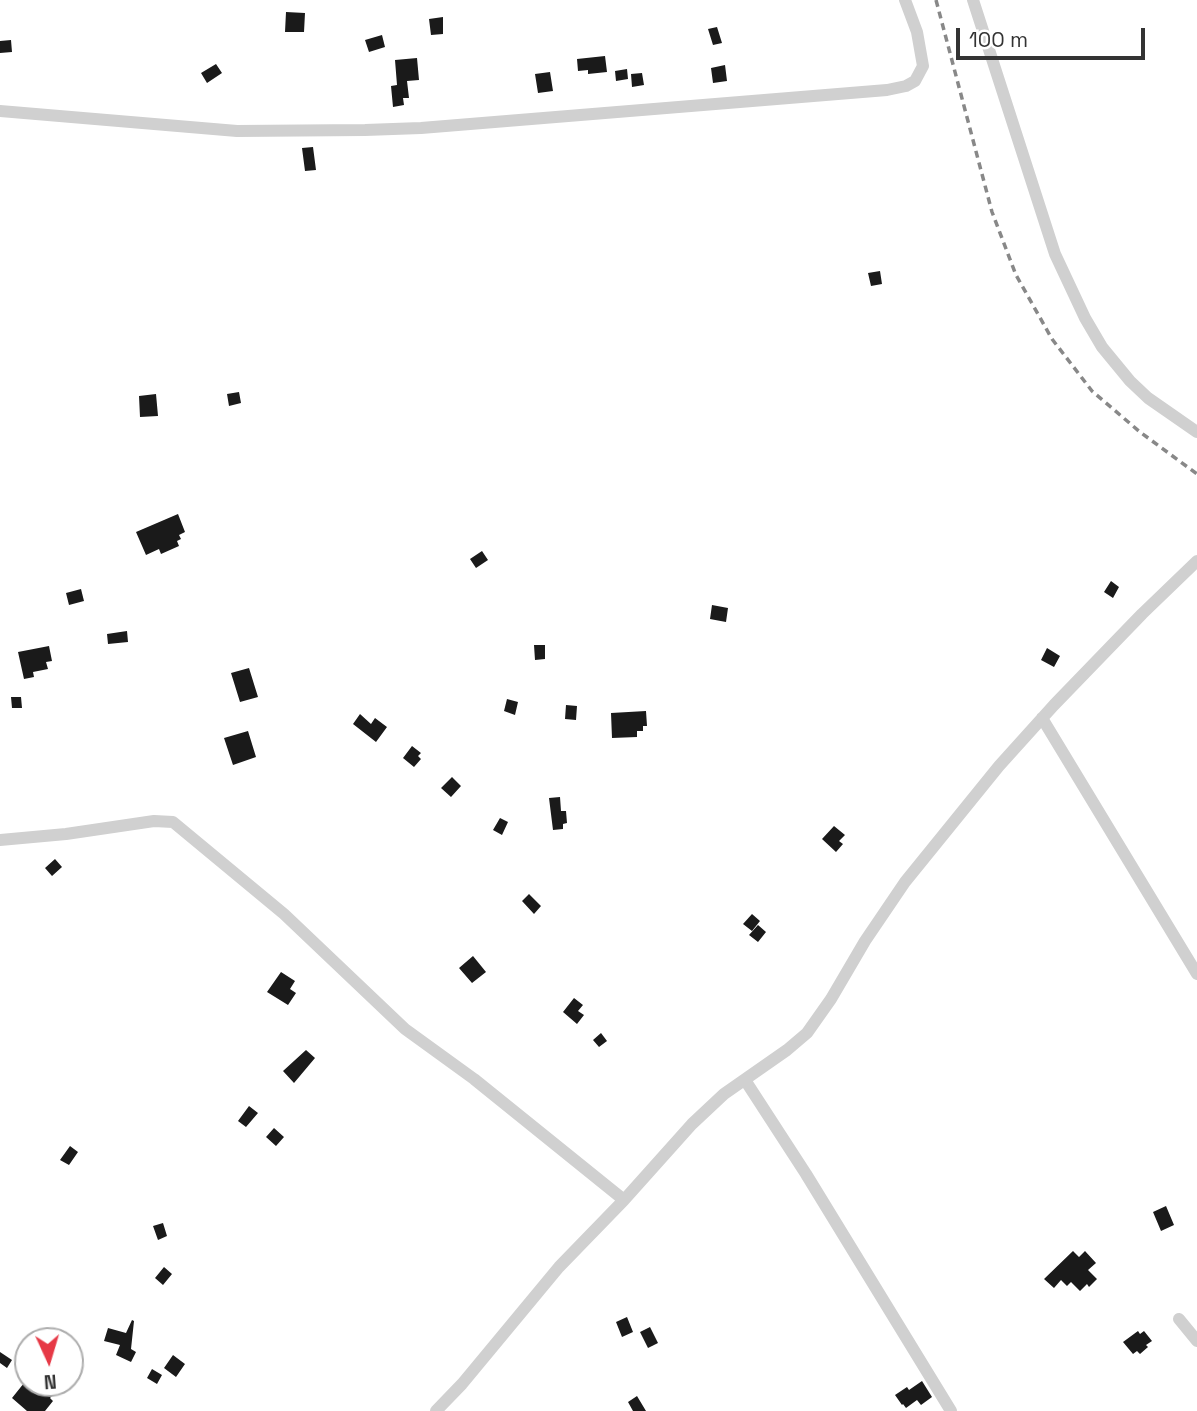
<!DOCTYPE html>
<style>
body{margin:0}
#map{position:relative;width:1197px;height:1411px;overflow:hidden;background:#fff;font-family:"Space Grotesk",sans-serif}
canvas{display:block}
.north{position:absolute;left:14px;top:1327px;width:70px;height:70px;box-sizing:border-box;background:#fff;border:2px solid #adadad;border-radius:50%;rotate:176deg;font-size:19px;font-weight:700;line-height:28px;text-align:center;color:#333}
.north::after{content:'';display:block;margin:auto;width:24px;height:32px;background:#e63946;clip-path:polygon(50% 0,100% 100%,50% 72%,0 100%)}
.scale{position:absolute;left:956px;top:28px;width:189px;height:32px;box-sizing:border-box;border:4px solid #333;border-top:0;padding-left:9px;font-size:21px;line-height:24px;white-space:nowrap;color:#333;-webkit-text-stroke:5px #fff;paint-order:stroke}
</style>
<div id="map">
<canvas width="1197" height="1411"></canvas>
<div class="north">N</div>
<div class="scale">100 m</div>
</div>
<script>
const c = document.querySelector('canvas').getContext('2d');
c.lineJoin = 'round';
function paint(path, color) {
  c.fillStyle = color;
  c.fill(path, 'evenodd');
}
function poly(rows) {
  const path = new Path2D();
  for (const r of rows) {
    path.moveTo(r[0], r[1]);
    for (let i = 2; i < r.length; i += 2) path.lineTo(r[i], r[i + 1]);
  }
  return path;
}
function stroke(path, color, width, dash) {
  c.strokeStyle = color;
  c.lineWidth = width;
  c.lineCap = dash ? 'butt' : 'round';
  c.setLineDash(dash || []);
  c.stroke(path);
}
const building = poly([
 [286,12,305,13,304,32,285,32],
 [443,17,443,34,431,35,429,19],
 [717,27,722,43,713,45,708,29],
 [382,35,385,47,369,52,365,40],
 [11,40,12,52,0,53,0,41],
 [605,56,607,72,588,74,588,70,578,71,577,59],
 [417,58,419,80,407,81,409,98,403,98,404,105,393,107,391,86,397,85,395,60],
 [216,64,222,73,207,83,201,73],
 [725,65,727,81,713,83,711,68],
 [627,69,628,79,616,81,615,71],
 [550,72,553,91,538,93,535,74],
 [642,73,644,85,632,87,631,74],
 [313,147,316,170,305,171,302,148],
 [880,271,882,284,871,286,868,273],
 [239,392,241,403,229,406,227,394],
 [156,394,158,416,140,417,139,396],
 [178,514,185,532,179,535,181,539,177,541,179,546,161,554,159,549,146,555,136,532],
 [482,551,488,560,476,568,470,559],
 [1111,581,1119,587,1113,598,1104,592],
 [81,589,84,601,69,605,66,593],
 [712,605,728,608,726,622,710,619],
 [127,631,128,642,108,644,107,634],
 [534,645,545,645,545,659,535,660],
 [49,646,52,661,46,662,48,669,33,672,34,677,24,679,18,652],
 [1047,648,1060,656,1054,667,1041,660],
 [249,668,258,697,240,702,231,673],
 [11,697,21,697,22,708,12,708],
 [507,699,518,702,515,715,504,711],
 [566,705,577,706,576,720,565,719],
 [646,711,647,726,643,726,643,731,637,731,637,737,612,738,611,713],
 [360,714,371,724,375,718,387,727,376,742,353,724],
 [248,731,256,757,233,765,224,738],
 [412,746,421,753,418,756,421,759,414,767,403,758],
 [452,777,461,786,451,797,441,788],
 [560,797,561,811,566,811,567,823,563,824,563,829,553,830,549,798],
 [500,818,508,822,502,835,493,830],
 [834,826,845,835,839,841,843,844,836,852,822,839],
 [55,859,62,867,52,876,45,868],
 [529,894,541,906,534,914,522,901],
 [752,914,760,921,752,931,743,924],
 [758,925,766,932,758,942,749,935],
 [473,956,486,972,472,983,459,968],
 [281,972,295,981,290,989,296,993,288,1005,267,992],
 [574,998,583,1005,578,1011,584,1015,577,1024,563,1012],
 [601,1033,607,1041,599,1047,593,1040],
 [306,1050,315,1058,294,1083,283,1071],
 [249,1106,258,1113,246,1127,238,1121],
 [274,1128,284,1137,276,1146,266,1137],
 [70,1146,78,1152,69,1165,60,1160],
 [1166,1206,1174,1225,1161,1231,1153,1212],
 [163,1223,167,1236,158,1240,153,1226],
 [1073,1251,1079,1257,1085,1251,1096,1263,1088,1270,1097,1279,1089,1287,1087,1284,1080,1291,1071,1282,1067,1286,1061,1280,1054,1288,1044,1279],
 [164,1267,172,1274,163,1285,155,1278],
 [627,1317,633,1332,622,1337,616,1322],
 [132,1320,134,1321,131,1349,136,1352,131,1362,116,1355,120,1345,104,1341,108,1328,126,1333],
 [650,1327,658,1343,648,1348,640,1332],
 [1138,1331,1140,1334,1144,1331,1152,1341,1146,1345,1148,1347,1140,1354,1137,1351,1133,1354,1123,1342],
 [0,1352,12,1360,7,1368,0,1363],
 [173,1355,185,1364,176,1377,164,1368],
 [152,1369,162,1375,157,1384,147,1378],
 [922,1381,932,1397,921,1405,917,1400,906,1408,903,1404,902,1405,895,1395,907,1387,909,1390],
 [24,1383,64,1383,50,1398,53,1401,45,1411,27,1411,12,1398],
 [637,1396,646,1411,633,1411,628,1402]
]);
const minor = poly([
 [973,0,1055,254,1085,318,1102,347,1130,381,1148,398,1197,432],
 [0,111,237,131,365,130,421,128,887,90,906,86,915,81,923,66,917,32,905,0],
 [1042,718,1197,974],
 [0,840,66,834,154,821,173,822,284,914,405,1029,474,1079,624,1200],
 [745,1080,806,1174,951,1411],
 [1179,1319,1197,1341],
 [436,1411,462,1384,559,1267,624,1200,692,1124,724,1094,787,1050,807,1033,831,999,865,941,905,882,999,766,1054,705,1142,614,1197,561]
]);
const rail = poly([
 [936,0,992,212,1016,275,1052,339,1092,391,1140,432,1197,474]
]);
paint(building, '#1a1a1a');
stroke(minor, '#d0d0d0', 12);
stroke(rail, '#888', 3.5, [7, 5]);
</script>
